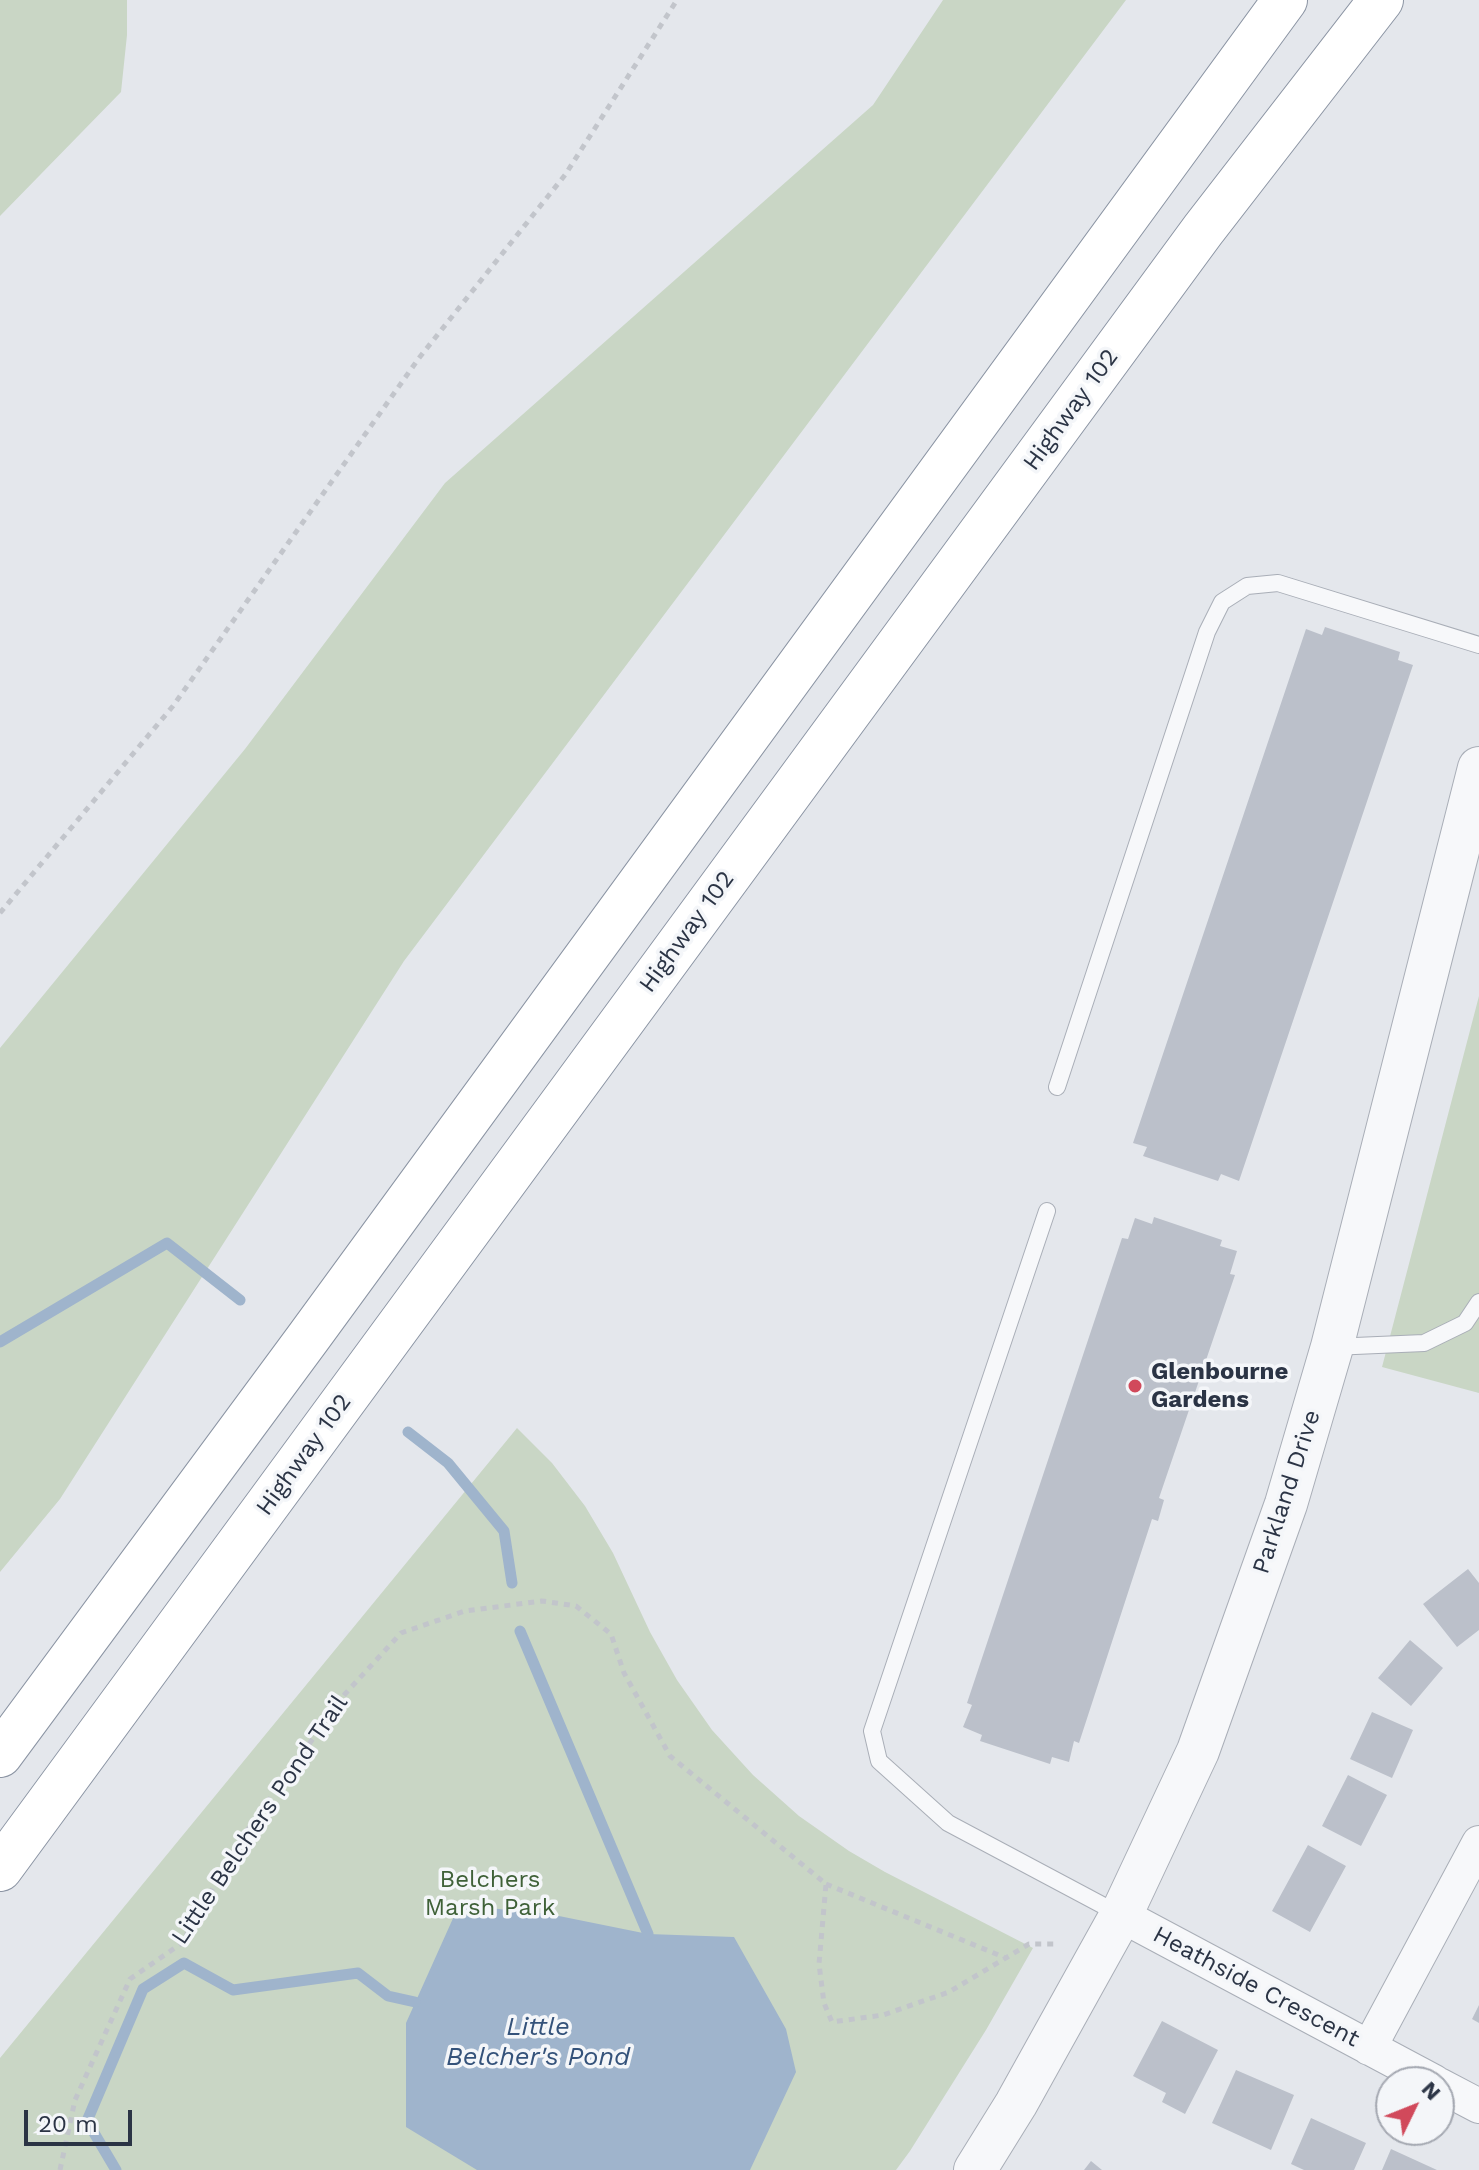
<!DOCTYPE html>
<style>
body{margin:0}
#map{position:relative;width:1479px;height:2170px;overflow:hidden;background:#e4e7ec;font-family:"Work Sans",sans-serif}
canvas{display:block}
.north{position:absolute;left:1375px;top:2066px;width:80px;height:80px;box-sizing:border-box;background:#f4f6f9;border:2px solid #a4a8b1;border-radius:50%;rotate:47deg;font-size:22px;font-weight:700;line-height:32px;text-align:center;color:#2b3445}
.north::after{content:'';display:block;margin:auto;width:28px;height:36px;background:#d1495b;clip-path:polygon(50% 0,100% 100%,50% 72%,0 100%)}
.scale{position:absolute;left:24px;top:2110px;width:108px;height:36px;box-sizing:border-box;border:4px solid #2b3445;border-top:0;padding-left:10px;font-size:24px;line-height:28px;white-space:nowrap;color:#2b3445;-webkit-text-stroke:6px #f4f6f9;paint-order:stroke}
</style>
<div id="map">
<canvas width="1479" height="2170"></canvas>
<div class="north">N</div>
<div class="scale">20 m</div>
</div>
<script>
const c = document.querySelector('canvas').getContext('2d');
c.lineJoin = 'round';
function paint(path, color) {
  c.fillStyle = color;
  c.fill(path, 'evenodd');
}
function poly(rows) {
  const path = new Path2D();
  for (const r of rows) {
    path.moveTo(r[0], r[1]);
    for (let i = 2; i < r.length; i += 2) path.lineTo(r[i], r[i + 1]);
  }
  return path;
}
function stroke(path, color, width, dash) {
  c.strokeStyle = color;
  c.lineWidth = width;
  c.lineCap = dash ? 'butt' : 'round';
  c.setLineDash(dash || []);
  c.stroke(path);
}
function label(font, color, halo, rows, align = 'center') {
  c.font = font + ' "Work Sans",sans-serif';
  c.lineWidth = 7;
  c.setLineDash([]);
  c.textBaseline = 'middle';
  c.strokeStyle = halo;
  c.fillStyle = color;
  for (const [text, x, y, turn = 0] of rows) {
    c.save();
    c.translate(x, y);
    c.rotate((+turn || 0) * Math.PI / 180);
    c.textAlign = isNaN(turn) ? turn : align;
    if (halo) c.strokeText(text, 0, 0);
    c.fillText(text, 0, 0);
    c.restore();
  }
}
const green = poly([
 [0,0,127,0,127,35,121,92,0,216],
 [943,0,1126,0,404,961,60,1499,0,1572,0,1048,245,749,445,483,873,105],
 [1479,996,1479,1393,1382,1367],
 [517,1428,552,1463,585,1506,613,1553,650,1632,677,1680,712,1730,753,1775,799,1816,849,1851,885,1872,1033,1948,986,2030,910,2151,896,2170,0,2170,0,2058]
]);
const water = poly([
 [459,1905,549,1914,648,1934,734,1937,786,2029,796,2072,750,2170,477,2170,406,2127,406,2023]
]);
const stream = poly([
 [0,1342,167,1243,240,1300],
 [408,1432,448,1463,504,1531,512,1583],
 [520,1631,648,1934],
 [116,2170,87,2121,143,1989,184,1963,233,1990,358,1973,388,1996,415,2002]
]);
const building = poly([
 [1325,627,1400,652,1398,660,1413,665,1239,1181,1221,1174,1218,1181,1143,1156,1147,1147,1133,1143,1306,629,1322,635],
 [1154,1217,1222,1240,1220,1246,1237,1251,1230,1274,1235,1275,1159,1498,1164,1500,1158,1521,1152,1519,1079,1743,1074,1741,1069,1762,1052,1757,1050,1764,980,1741,982,1735,963,1727,972,1705,967,1703,1122,1238,1128,1239,1135,1218,1152,1224],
 [1468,1569,1479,1583,1479,1630,1457,1647,1423,1604],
 [1410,1640,1443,1668,1411,1706,1378,1678],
 [1372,1712,1413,1730,1392,1778,1350,1759],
 [1348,1775,1387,1795,1361,1846,1322,1826],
 [1308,1845,1346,1866,1310,1932,1272,1911],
 [1479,2005,1479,2023,1472,2019],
 [1162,2021,1218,2050,1185,2114,1162,2102,1166,2093,1133,2076],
 [1236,2070,1294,2095,1271,2150,1212,2123],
 [1311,2118,1366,2143,1354,2170,1304,2170,1291,2164],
 [1391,2149,1437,2170,1382,2170],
 [1091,2161,1102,2170,1084,2170]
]);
const path = poly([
 [0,913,173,706,419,358,565,175,677,0],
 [826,1884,1006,1958],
 [60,2170,75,2100,130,1979,182,1943,241,1839,345,1694,401,1633,465,1611,542,1601,576,1606,611,1634,624,1673,670,1756,826,1884,819,1964,824,2003,832,2022,883,2015,949,1992,1029,1944,1054,1944]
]);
const service = poly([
 [1057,1087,1207,632,1222,602,1247,586,1278,583,1479,645],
 [1047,1211,872,1731,879,1761,948,1823,1119,1914],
 [1332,1347,1424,1343,1465,1323,1479,1302]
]);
const minor = poly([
 [1121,1915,1434,2082],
 [1369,2048,1479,1843],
 [1439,2085,1479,2106]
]);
const tertiary = poly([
 [975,2170,1016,2104,1121,1915,1198,1751,1286,1504,1332,1347,1479,768]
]);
const motorway = poly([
 [0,1755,308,1338,1285,0],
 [0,1869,1203,230,1381,0]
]);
const markers = [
 [1135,1386,8,"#d1495b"]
];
const streetNames = [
 ["Highway 102",1071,410,-54],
 ["Highway 102",687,932,-54],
 ["Highway 102",304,1455,-54],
 ["Parkland Drive",1287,1492,-72],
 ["Little Belchers Pond Trail",260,1820,-56],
 ["Heathside Crescent",1256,1987,28]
];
const poiNames = [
 ["Glenbourne",1151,1372],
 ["Gardens",1151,1400]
];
const parkNames = [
 ["Belchers",490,1880],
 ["Marsh Park",490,1908]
];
const waterNames = [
 ["Little",538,2027],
 ["Belcher's Pond",538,2057]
];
paint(green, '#c9d6c5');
paint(water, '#9fb4cc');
stroke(stream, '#9fb4cc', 11);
paint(building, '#bbc0ca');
stroke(service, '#a9aeb7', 18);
stroke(minor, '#a9aeb7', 36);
stroke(tertiary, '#a9aeb7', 44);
stroke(motorway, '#8b94a3', 46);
stroke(path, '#c2c5cb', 5, [6, 6]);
stroke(service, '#f7f8fa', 16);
stroke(minor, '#f7f8fa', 34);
stroke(tertiary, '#f7f8fa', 42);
stroke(motorway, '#fff', 44);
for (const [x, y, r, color] of markers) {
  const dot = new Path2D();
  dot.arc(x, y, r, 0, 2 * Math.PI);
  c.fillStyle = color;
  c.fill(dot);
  stroke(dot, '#f4f6f9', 3);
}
label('24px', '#2b3445', '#f4f6f9', streetNames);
label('bold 24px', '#2b3445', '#f4f6f9', poiNames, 'left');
label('24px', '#3f6138', '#f4f6f9', parkNames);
label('italic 26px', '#34527a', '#f4f6f9', waterNames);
</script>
